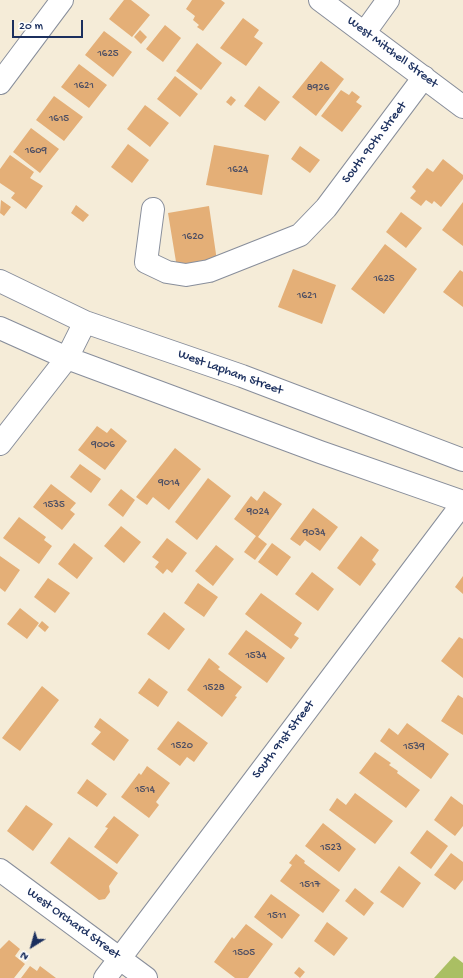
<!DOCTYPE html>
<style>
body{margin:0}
#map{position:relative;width:463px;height:978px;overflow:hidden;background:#f5ecd8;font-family:"Gochi Hand",sans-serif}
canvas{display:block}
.north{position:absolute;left:12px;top:926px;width:40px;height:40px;-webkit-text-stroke:3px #fff;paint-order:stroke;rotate:217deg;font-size:11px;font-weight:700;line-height:16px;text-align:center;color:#1b2f5e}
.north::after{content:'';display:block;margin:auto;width:14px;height:18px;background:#1b2f5e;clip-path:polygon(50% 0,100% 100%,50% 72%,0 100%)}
.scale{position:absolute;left:12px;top:20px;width:71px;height:18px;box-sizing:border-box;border:2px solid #1b2f5e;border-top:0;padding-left:5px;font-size:12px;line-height:14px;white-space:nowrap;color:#1b2f5e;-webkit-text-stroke:3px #fff;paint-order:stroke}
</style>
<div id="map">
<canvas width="463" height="978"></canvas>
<div class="north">N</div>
<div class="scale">20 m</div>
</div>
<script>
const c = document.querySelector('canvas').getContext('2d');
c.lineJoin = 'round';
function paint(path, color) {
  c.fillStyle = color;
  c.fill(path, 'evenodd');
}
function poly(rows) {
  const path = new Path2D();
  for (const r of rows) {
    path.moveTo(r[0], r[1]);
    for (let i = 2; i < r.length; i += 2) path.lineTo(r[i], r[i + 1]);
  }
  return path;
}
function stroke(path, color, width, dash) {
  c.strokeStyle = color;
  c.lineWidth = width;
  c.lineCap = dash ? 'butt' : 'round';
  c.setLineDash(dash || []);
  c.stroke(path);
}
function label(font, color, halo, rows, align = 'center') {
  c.font = font + ' "Gochi Hand",sans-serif';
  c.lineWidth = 3;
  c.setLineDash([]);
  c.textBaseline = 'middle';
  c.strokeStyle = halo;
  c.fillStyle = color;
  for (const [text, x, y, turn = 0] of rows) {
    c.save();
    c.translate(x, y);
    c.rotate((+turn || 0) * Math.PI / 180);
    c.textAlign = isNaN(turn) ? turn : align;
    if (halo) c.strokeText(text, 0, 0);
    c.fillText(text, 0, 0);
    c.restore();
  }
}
const green = poly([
 [454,956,463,963,463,978,434,978]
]);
const building = poly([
 [124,0,131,0,150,15,132,37,109,19],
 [192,0,221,0,225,3,203,31,197,27,199,25,193,20,195,16,186,9],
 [243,18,259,30,254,37,263,43,246,66,220,48],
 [165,25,181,38,163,62,146,49],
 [140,30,147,37,141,44,134,37],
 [104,31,132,52,113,77,85,55],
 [197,43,222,63,201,90,176,71],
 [321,61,344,79,316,116,292,97],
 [79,64,107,85,89,108,61,87],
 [175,76,198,94,180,117,157,99],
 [259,86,280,102,265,121,244,106],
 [341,90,349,95,352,91,360,97,356,102,362,106,342,132,321,116],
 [54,96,83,117,64,141,36,120],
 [231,96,236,100,231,106,226,102],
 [145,105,169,123,150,147,127,129],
 [31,128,59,149,40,173,13,152],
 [128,144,149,160,132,183,111,167],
 [214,145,269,155,262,195,206,185],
 [300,146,320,160,310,173,291,159],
 [10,155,34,172,30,178,43,186,26,209,11,198,15,193,0,183,0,169],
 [443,159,463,175,463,179,441,207,434,201,432,204,426,200,421,206,410,198,416,191,412,187,427,168,433,172],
 [1,200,11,207,4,216,0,213],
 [463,202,463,246,442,230],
 [76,205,89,215,83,222,71,213],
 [209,206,217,261,177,268,168,213],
 [401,212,422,228,406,248,386,232],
 [385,244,417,269,384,314,351,289],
 [293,269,336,285,322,324,278,307],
 [460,270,463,272,463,307,443,292],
 [97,426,107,433,111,428,127,441,105,470,78,450],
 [175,448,201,469,169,510,153,497,147,505,136,497],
 [80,464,101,479,91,493,70,477],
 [208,478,231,496,197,540,175,522],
 [51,484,76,503,70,510,75,514,62,530,33,507],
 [121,489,135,500,123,517,108,505],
 [264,491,282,504,258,537,267,544,255,560,244,552,256,536,234,519,251,496,257,501],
 [313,508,338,527,320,551,305,540,300,546,290,539],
 [19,517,46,537,44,540,52,546,39,564,3,538],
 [121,526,141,542,124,563,104,546],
 [361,536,379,550,372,560,376,564,360,586,337,568],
 [167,538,187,553,172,573,167,569,163,574,155,567,159,562,152,557],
 [74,543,93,558,77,579,58,564],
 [272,543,291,557,277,576,258,562],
 [216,545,234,559,213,586,195,571],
 [0,556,20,570,5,592,0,588],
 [312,572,334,589,318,611,295,594],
 [463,576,463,594,455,587],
 [48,578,70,593,55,613,34,597],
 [198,583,218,597,204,617,184,603],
 [261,593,302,623,294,635,299,638,291,649,245,614],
 [20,608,39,623,27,639,7,624],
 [164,612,185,629,169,650,147,634],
 [42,621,49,627,45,632,38,626],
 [246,630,285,658,267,683,228,654],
 [459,637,463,639,463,678,441,661],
 [209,658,220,667,218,669,242,687,235,696,237,697,222,717,187,690],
 [149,678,168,692,158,707,138,693],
 [42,686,59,700,20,751,2,738],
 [458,695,463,698,463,735,441,721],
 [100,718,129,740,114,761,91,744,101,732,94,727],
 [178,721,208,743,194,762,187,757,180,766,157,749],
 [407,723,449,754,431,779,380,741,389,728,398,735],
 [375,752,391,763,389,765,398,771,397,773,420,790,406,808,359,773],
 [147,766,170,783,156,802,159,805,149,818,121,797,139,773,141,775],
 [87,779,107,794,97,807,77,793],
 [355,793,393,821,375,844,329,810,337,798,346,805],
 [451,796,463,805,463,826,455,836,434,820],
 [26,805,53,824,33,851,7,831],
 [114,816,139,835,117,864,94,847,108,828,105,827],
 [323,823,356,849,339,872,305,846],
 [427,830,448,846,431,869,410,853],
 [69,837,118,873,109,886,110,892,105,899,99,900,50,863],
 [451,853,463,862,463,880,455,890,434,875],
 [296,854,305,861,304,863,340,890,323,913,280,881,292,865,289,863],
 [399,866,421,883,403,908,380,892],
 [355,888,374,903,364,916,345,901],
 [271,894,300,915,282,939,254,917],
 [327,922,348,938,334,956,314,941],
 [246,924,273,944,248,978,235,978,214,962,232,937,234,939],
 [9,940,20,949,15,956,25,964,14,978,0,978,0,949],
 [30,966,37,971,40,966,56,978,21,978],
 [299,967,305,972,300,978,294,973]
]);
const minor = poly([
 [320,0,463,107],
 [365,32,388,0],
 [0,83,62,0],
 [153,209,146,262,167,272,186,275,209,271,300,235,326,208,424,77],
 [0,281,85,322,242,376,463,460],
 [0,328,67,358,320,452,463,502],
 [0,444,67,358,85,322],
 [0,870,146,978],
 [105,978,463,503]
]);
const numberNames = [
 ["1625",108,54],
 ["1621",84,86],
 ["8926",318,88],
 ["1615",59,119],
 ["1609",36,151],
 ["1624",238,170],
 ["1620",193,237],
 ["1625",384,279],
 ["1621",307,296],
 ["9006",103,445],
 ["9014",169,483],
 ["1535",54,505],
 ["9024",258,512],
 ["9034",314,533],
 ["1534",256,656],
 ["1528",214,688],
 ["1520",182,746],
 ["1539",414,747],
 ["1514",145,790],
 ["1523",331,848],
 ["1517",310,885],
 ["1511",277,916],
 ["1505",244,953]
];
const streetNames = [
 ["West Mitchell Street",392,53,37],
 ["South 90th Street",375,143,-53],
 ["West Lapham Street",230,373,20],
 ["South 91st Street",284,740,-53],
 ["West Orchard Street",73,924,36]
];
paint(green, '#aabf63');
paint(building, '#e4af77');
stroke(minor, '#888e9b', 24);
stroke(minor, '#fff', 22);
label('11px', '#4d4f64', null, numberNames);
label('13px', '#1b2f5e', '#fff', streetNames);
</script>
